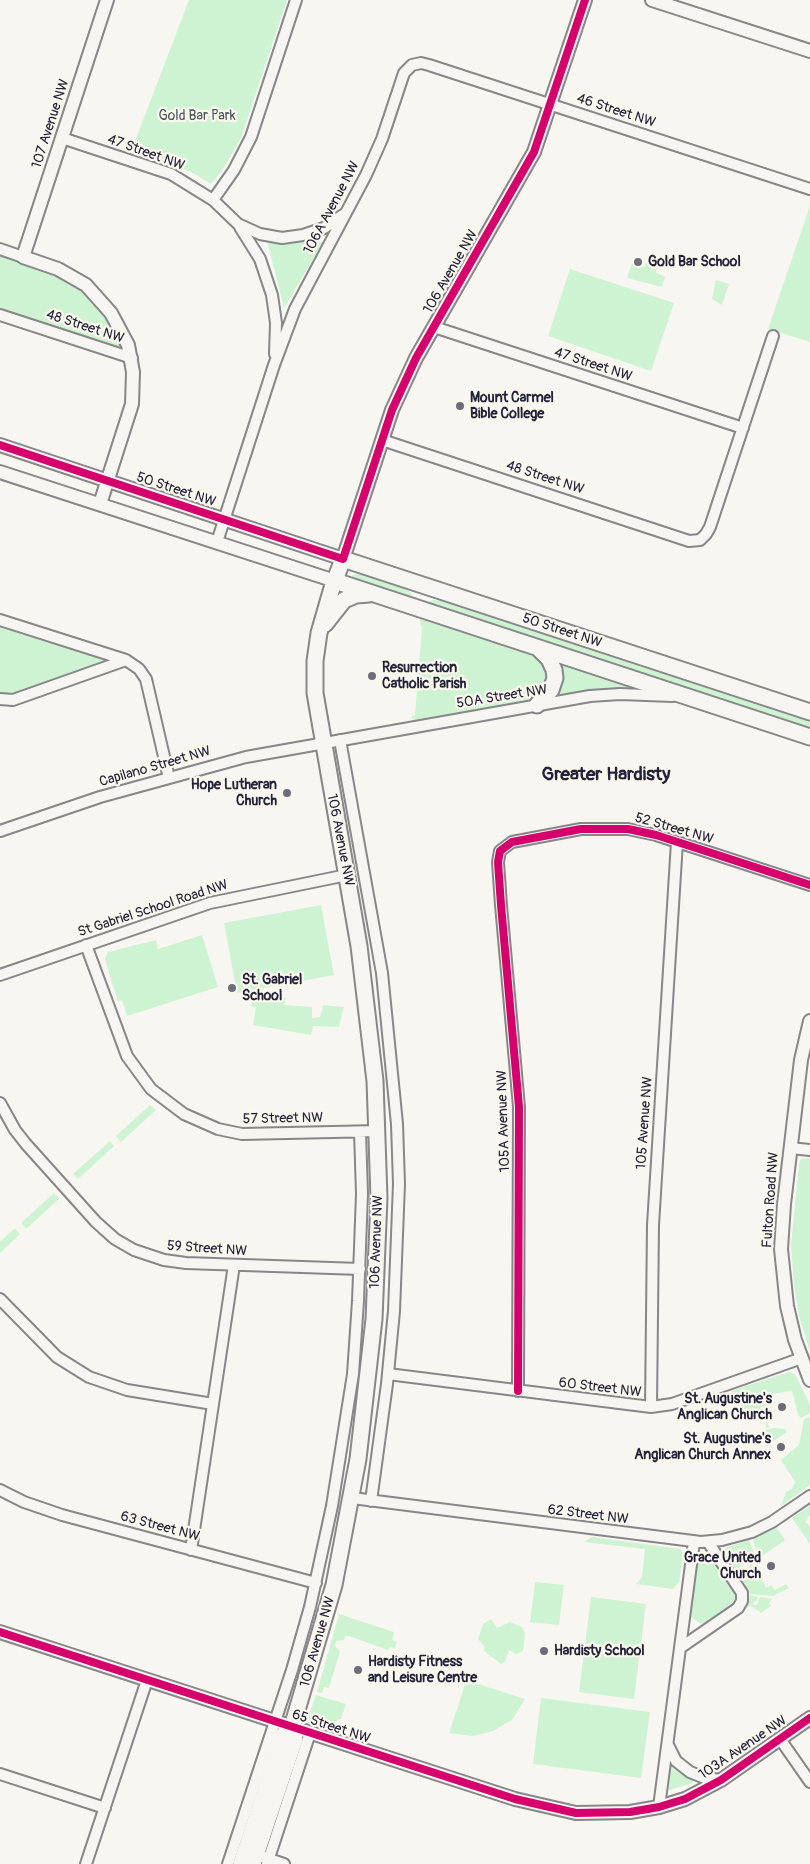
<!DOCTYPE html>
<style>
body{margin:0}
canvas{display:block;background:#f8f6f0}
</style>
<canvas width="810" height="1864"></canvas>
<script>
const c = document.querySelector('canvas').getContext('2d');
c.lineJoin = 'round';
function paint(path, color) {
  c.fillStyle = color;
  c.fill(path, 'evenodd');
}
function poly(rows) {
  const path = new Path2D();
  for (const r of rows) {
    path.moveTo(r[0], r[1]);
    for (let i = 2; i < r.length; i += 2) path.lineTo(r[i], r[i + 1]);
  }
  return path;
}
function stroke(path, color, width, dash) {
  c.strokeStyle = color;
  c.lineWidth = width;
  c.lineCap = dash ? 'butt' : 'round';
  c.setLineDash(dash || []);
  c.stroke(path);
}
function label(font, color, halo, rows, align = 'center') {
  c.font = font + ' Pangolin,sans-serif';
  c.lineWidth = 4.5;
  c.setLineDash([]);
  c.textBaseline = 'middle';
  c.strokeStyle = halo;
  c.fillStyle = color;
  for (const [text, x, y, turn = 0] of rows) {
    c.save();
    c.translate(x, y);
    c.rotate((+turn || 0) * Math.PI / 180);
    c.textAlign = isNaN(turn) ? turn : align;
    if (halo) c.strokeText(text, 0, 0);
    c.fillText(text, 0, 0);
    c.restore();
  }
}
const green = poly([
 [189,0,287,0,241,138,222,171,211,184,193,173,132,149],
 [810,206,810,342,768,329],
 [267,241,323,242,284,308],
 [0,249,95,293,132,358,0,315],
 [632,263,644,267,646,263,657,267,656,273,665,277,662,287,627,278],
 [570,269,674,303,651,371,548,336],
 [716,280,729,284,722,305,712,299],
 [360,574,407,589,414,597,412,600,351,578,352,575],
 [433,600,445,601,810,717,810,731,424,603],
 [420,617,536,656,542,659,550,678,539,696,531,700,414,720,411,717,415,715,422,627,420,625],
 [0,620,126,660,0,699],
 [561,664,643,690,557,698,556,695,562,683,563,674,559,666],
 [321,905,334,975,237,993,224,923],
 [202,935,218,987,127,1016,122,1000,118,1002,105,959,108,952,156,940,158,949],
 [254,996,286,998,284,1005,312,1007,312,1018,320,1017,323,1005,344,1007,339,1027,313,1026,311,1035,253,1025,256,1007,251,1006],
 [150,1105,156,1110,121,1142,116,1136],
 [110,1141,114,1146,78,1179,73,1174],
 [810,1158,810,1352,799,1316,794,1285,791,1245,799,1164,801,1159],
 [54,1193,59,1199,26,1229,21,1223],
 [15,1228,20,1234,0,1253,0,1242],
 [789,1372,795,1374,810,1405,810,1413,801,1418,798,1415,792,1391,765,1395,763,1402,767,1406,764,1412,769,1427,766,1428,762,1397,760,1399,763,1421,748,1417,735,1408,731,1391],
 [810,1417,810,1485,781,1506,786,1492,792,1489,795,1482,781,1460,799,1445,804,1419],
 [773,1428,785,1429,787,1432,766,1446,765,1430],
 [810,1506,810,1515,805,1522,810,1526,810,1544,792,1518],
 [777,1528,785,1540,758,1559,753,1539],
 [592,1537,681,1549,683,1553,679,1582,673,1589,636,1584,642,1577,645,1549,584,1542],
 [749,1540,754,1553,751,1553,747,1561,736,1570,725,1555,725,1548],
 [704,1552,708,1556,736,1597,730,1605,704,1623,700,1623,691,1617,698,1557],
 [751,1564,761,1575,766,1588,771,1585,775,1590,786,1584,789,1588,773,1596,750,1594,741,1577],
 [535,1582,564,1585,559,1625,530,1622],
 [750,1595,758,1597,757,1601,753,1602,754,1605,757,1605,760,1597,772,1599,769,1603,771,1606,761,1613,751,1606,746,1608],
 [591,1597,646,1604,634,1699,579,1692],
 [339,1614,394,1632,392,1640,397,1642,395,1648,390,1647,388,1650,349,1636,345,1636,344,1640,336,1641,335,1646,340,1651,329,1688,324,1687,322,1693,317,1692],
 [491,1619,497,1628,510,1622,522,1627,525,1633,523,1651,516,1654,509,1650,505,1662,501,1664,484,1651,484,1646,478,1639,483,1624],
 [469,1681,525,1699,512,1720,493,1731,473,1736,449,1733,465,1685],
 [316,1695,346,1704,341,1719,338,1719,336,1723,339,1724,336,1729,310,1721,308,1717],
 [541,1698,650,1712,641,1778,533,1764],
 [671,1767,693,1781,693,1783,669,1790]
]);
const minor = poly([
 [62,138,171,174,213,200,238,224,260,234,282,238,303,235,324,228,343,215],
 [213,200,234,170,251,137,296,0],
 [240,227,260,259,272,295,276,323,275,354],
 [0,249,23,257],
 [0,315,132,358],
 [434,327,743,428],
 [382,440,689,541,700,540,706,534,710,527,773,336],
 [217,542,274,365,295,309,366,175,382,139,404,73,412,65,421,63,429,65,810,189],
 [0,620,126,660,139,669,146,679,169,778],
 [0,699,13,700,126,660],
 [340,740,382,973,397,1124,399,1184,394,1311,387,1384,371,1501],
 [0,831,100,797,246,757,590,696,620,694,672,696],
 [86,945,127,1056,151,1089,184,1114,218,1129,242,1134,378,1131],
 [0,975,210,903,347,875],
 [0,1103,15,1130,26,1144,96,1222,115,1239,134,1250,164,1260,186,1263,360,1269],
 [790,1148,810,1150],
 [0,1299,57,1357,89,1377,127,1390,213,1404],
 [388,1374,651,1407,672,1404,802,1358],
 [518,1391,519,1107,501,905,498,862,500,851,512,842,581,829,628,829,656,835,810,885],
 [651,1407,653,1225,677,842],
 [0,1490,24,1502,62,1515,316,1583],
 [352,1498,701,1542,722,1540,752,1532,772,1522,810,1496],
 [191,1550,234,1265],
 [680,1648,738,1608,742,1601,742,1593,708,1542],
 [780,1739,810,1782],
 [668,1745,676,1761,690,1772,705,1778,721,1780],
 [0,1774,105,1808],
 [659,1807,694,1542],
 [263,1857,284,1864],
 [86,1864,147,1680],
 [228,1864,292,1670,310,1607,332,1506,353,1374,358,1301,362,1194,360,1132],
 [267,1864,310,1733]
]);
const tertiary = poly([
 [652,0,810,51],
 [0,445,343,559,392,410,416,358,534,152,585,0],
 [0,472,335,581],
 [100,504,132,404,133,372,128,345,111,313,86,285,58,269,23,257,107,0],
 [810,1021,801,1060,784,1204,781,1249,787,1306,795,1340,810,1380],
 [0,1632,515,1799,576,1813,630,1812,659,1807,685,1799,721,1780,810,1718]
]);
const secondary = poly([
 [335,581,810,737],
 [325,624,344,600,356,595,369,594],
 [537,705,551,690,555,678,554,670,549,659,539,649],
 [241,1864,283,1735,292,1727],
 [253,1864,295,1739,292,1727,334,1585,358,1459,374,1319,379,1198,375,1081,359,946,315,693,315,661,319,633,332,588,343,559,810,712]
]);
const cycleway = poly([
 [0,445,343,559,392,410,416,358,534,152,585,0],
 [518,1391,519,1107,501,905,498,862,500,851,512,842,581,829,628,829,656,835,810,885],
 [0,1632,515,1799,576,1813,630,1812,659,1807,685,1799,721,1780,810,1718]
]);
const markers = [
 [638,262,5,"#6d6c7a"],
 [460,406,5,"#6d6c7a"],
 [372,676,5,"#6d6c7a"],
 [287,793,5,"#6d6c7a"],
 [232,988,5,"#6d6c7a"],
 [782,1407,5,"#6d6c7a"],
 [781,1447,5,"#6d6c7a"],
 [771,1566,5,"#6d6c7a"],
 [544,1651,5,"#6d6c7a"],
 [358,1670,5,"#6d6c7a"]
];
const streetNames = [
 ["46 Street NW",616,111,18],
 ["107 Avenue NW",51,124,-72],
 ["47 Street NW",146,153,20],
 ["106A Avenue NW",332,208,-62],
 ["106 Avenue NW",451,272,-60],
 ["48 Street NW",85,327,18],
 ["47 Street NW",593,365,18],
 ["48 Street NW",545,478,18],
 ["50 Street NW",176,490,18],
 ["50 Street NW",562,631,18],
 ["50A Street NW",502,697,-9],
 ["Capilano Street NW",155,767,-16],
 ["52 Street NW",674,829,16],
 ["106 Avenue NW",340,840,79],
 ["St Gabriel School Road NW",153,909,-18],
 ["57 Street NW",283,1119,-1],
 ["105A Avenue NW",504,1121,-92],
 ["105 Avenue NW",645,1123,-86],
 ["Fulton Road NW",771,1200,-86],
 ["106 Avenue NW",377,1242,-88],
 ["59 Street NW",207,1249,4],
 ["60 Street NW",600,1388,7],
 ["62 Street NW",588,1515,7],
 ["63 Street NW",160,1527,15],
 ["106 Avenue NW",318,1642,-74],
 ["65 Street NW",331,1727,18],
 ["103A Avenue NW",743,1748,-34]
];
const parkNames = [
 ["Gold Bar Park",197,116]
];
const poiNames = [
 ["Gold Bar School",648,262],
 ["Mount Carmel",470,398],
 ["Bible College",470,414],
 ["Resurrection",382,668],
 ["Catholic Parish",382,684],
 ["Hope Lutheran",277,785,"right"],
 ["Church",277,801,"right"],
 ["St. Gabriel",242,980],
 ["School",242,996],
 ["St. Augustine's",772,1399,"right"],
 ["Anglican Church",772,1415,"right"],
 ["St. Augustine's",771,1439,"right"],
 ["Anglican Church Annex",771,1455,"right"],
 ["Grace United",761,1558,"right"],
 ["Church",761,1574,"right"],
 ["Hardisty School",554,1651],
 ["Hardisty Fitness",368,1662],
 ["and Leisure Centre",368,1678]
];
const districtNames = [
 ["Greater Hardisty",606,775]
];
paint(green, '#cef3d2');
stroke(minor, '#878688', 14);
stroke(tertiary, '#878688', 16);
stroke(secondary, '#878688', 19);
stroke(minor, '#f6f5f1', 10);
stroke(tertiary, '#f6f5f1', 12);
stroke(secondary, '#f6f5f1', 15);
stroke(cycleway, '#d6006c', 8);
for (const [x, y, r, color] of markers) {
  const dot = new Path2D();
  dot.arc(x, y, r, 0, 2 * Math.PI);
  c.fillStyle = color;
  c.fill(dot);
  stroke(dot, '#fbf7ec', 2);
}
label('14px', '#22223b', '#fbf7ec', streetNames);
label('14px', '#44565b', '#fbf7ec', parkNames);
label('bold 14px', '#22223b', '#fbf7ec', poiNames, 'left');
label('bold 19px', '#22223b', '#fbf7ec', districtNames);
</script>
